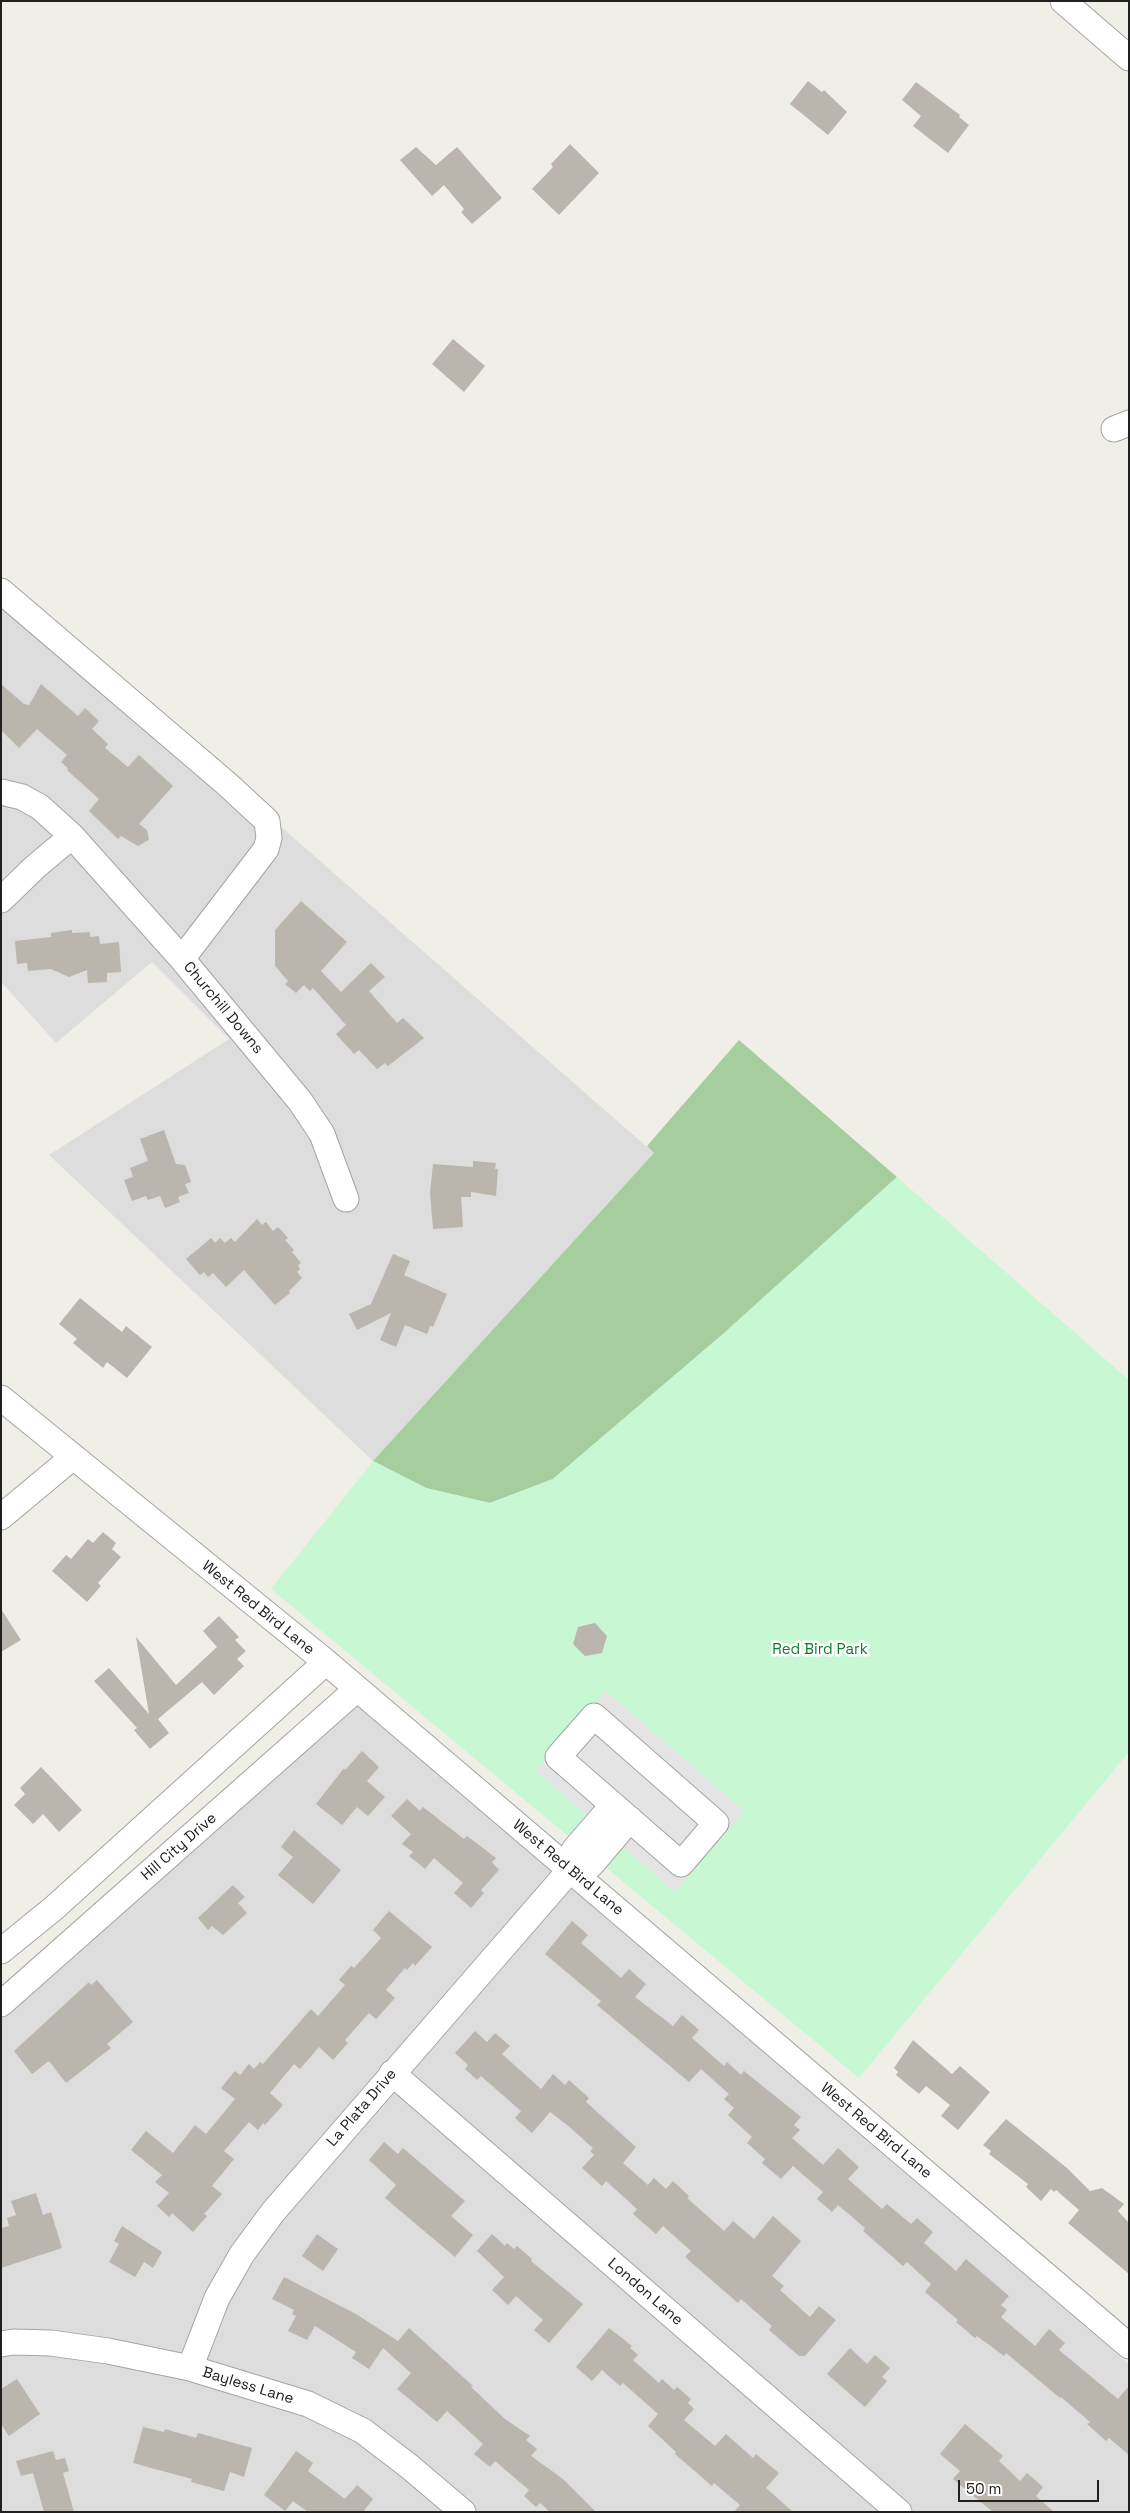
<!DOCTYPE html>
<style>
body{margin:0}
#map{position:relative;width:1130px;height:2513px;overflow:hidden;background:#f0efe7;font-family:"Space Grotesk",sans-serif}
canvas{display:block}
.frame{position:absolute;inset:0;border:2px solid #202020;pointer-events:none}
.scale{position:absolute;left:958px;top:2480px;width:141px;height:22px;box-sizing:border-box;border:2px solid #202020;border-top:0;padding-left:6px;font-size:15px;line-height:18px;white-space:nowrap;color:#202020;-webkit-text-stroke:4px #fff;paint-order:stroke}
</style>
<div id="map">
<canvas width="1130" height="2513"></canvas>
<div class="frame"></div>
<div class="scale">50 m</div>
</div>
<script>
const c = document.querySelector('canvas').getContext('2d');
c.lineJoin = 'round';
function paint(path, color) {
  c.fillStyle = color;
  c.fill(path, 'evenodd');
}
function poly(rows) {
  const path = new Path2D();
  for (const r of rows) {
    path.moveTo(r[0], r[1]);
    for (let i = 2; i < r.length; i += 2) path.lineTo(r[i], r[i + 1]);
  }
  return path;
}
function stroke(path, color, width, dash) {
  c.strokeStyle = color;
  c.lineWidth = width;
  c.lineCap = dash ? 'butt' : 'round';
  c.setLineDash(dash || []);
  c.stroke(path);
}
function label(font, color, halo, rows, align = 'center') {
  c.font = font + ' "Space Grotesk",sans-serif';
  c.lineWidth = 5;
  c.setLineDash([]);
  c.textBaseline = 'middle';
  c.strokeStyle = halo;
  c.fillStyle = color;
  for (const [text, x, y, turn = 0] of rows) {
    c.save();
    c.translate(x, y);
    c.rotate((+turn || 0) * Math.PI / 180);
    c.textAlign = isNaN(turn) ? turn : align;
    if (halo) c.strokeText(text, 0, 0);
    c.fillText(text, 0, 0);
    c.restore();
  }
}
const residential = poly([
 [1,582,654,1153,373,1461,49,1155,229,1039,152,962,56,1043,1,982],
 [358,1706,1129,2364,1129,2512,1,2512,1,2017]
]);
const forest = poly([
 [739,1040,897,1177,723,1334,553,1479,490,1503,426,1488,373,1461,654,1153,647,1146]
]);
const park = poly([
 [897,1177,1129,1380,1129,1752,859,2078,271,1589,373,1461,426,1488,490,1503,553,1479,723,1334]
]);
const parking = poly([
 [606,1691,744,1811,675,1892,536,1771]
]);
const building = poly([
 [808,81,822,92,824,90,847,112,828,135,790,104],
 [916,82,960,115,959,117,969,125,948,153,913,126,921,116,902,100],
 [570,144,599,173,559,215,532,189,553,167,551,164],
 [416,147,436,165,457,147,502,198,472,224,461,212,464,209,444,185,432,196,400,160],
 [453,339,485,366,464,392,432,364],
 [1,684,24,704,29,705,41,684,78,716,85,708,99,721,92,729,108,744,105,748,128,767,139,755,173,786,139,824,147,830,149,840,138,846,121,836,118,839,89,811,99,799,67,770,68,768,61,762,67,755,37,729,19,748,1,730],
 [301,901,347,942,321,971,341,992,371,963,385,977,369,991,397,1023,403,1018,424,1038,388,1066,385,1063,377,1069,359,1050,354,1054,336,1034,346,1025,313,988,310,991,304,985,296,993,285,984,288,981,275,966,275,930],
 [72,930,72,933,90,932,90,937,99,936,100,944,119,942,121,972,107,973,107,982,88,983,87,970,69,977,51,969,28,971,27,963,17,964,15,941,51,937,51,933],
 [164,1130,176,1164,185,1165,191,1182,185,1184,189,1193,178,1197,180,1202,165,1208,160,1196,148,1200,146,1196,132,1201,124,1180,133,1177,130,1168,148,1161,140,1139],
 [473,1161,496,1163,495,1169,498,1169,496,1196,471,1192,471,1197,461,1197,463,1227,433,1229,430,1193,433,1164,473,1167],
 [257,1219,262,1225,266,1222,273,1231,278,1227,288,1238,285,1240,294,1250,292,1252,301,1263,298,1265,300,1269,297,1272,302,1278,289,1291,290,1293,275,1305,244,1270,226,1287,213,1273,208,1277,204,1272,200,1275,186,1259,211,1238,215,1243,220,1238,225,1243,231,1238,235,1242],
 [393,1254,410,1261,404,1275,447,1294,433,1327,430,1326,427,1334,405,1325,396,1347,380,1340,391,1313,357,1330,349,1314,371,1304],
 [80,1298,122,1332,126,1326,152,1347,127,1378,107,1362,103,1368,73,1343,77,1339,59,1324],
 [103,1532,116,1543,112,1549,121,1557,98,1583,101,1586,87,1602,52,1571,66,1555,71,1559,88,1539,93,1543],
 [1,1609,21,1640,1,1652],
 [219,1616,239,1637,235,1640,246,1651,237,1659,244,1666,214,1695,202,1682,158,1719,169,1733,150,1749,134,1730,137,1728,94,1681,109,1668,149,1714,136,1637,176,1685,217,1647,203,1631],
 [595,1623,607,1636,602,1653,585,1656,573,1644,578,1627],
 [362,1751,379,1767,367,1781,385,1797,368,1816,357,1807,342,1825,316,1804,344,1768,345,1770],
 [41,1767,82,1810,59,1832,43,1814,33,1824,14,1805,25,1794,20,1788],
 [407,1799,420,1811,423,1807,464,1839,467,1836,496,1858,492,1862,499,1870,481,1890,484,1893,471,1908,454,1893,463,1883,434,1858,425,1869,409,1856,413,1852,402,1844,411,1834,391,1816],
 [294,1830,341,1870,313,1904,278,1875,293,1857,281,1847],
 [233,1885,245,1897,238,1903,247,1913,223,1935,212,1926,208,1930,198,1918],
 [389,1911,432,1947,415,1966,413,1963,407,1970,405,1968,386,1990,395,1998,376,2019,369,2013,345,2040,348,2043,333,2060,319,2047,300,2069,294,2064,270,2093,283,2105,265,2125,263,2123,258,2130,249,2122,224,2151,234,2159,212,2186,222,2194,204,2214,207,2216,193,2232,172,2213,169,2217,157,2206,169,2193,155,2182,162,2175,131,2150,146,2131,173,2153,195,2125,206,2134,235,2099,221,2088,235,2071,240,2075,249,2064,254,2069,260,2062,263,2064,311,2009,318,2016,345,1985,339,1980,351,1966,354,1968,381,1938,373,1930],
 [572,1921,588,1935,581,1943,621,1978,629,1969,646,1984,635,1997,673,2026,682,2015,699,2030,692,2038,724,2066,727,2062,741,2075,744,2071,801,2117,794,2125,800,2130,792,2138,823,2165,838,2148,859,2167,848,2179,882,2209,887,2204,911,2224,917,2218,933,2232,924,2243,956,2271,966,2259,1009,2296,1001,2305,1007,2310,1001,2317,1035,2346,1049,2329,1065,2343,1059,2350,1118,2399,1129,2386,1129,2455,1109,2438,1106,2441,1087,2424,1090,2422,1061,2397,1060,2398,1006,2353,1004,2356,977,2336,975,2338,956,2322,958,2320,925,2292,931,2284,907,2262,903,2266,863,2231,865,2228,838,2205,832,2212,817,2199,823,2192,793,2166,781,2179,762,2163,765,2159,747,2143,752,2137,728,2115,734,2108,724,2099,729,2094,701,2069,689,2082,597,2005,601,2001,545,1954],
 [97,1980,133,2022,107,2044,111,2048,66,2083,49,2061,32,2074,14,2051,89,1982,91,1985],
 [475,2031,487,2042,495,2033,510,2046,502,2054,541,2089,553,2074,565,2085,569,2080,589,2098,586,2102,636,2147,623,2163,648,2185,654,2178,666,2189,673,2181,689,2196,687,2198,724,2231,733,2221,754,2239,773,2216,801,2241,772,2276,784,2286,780,2290,810,2317,819,2306,836,2320,805,2356,799,2356,769,2330,772,2326,741,2299,738,2303,685,2257,691,2251,663,2226,656,2234,633,2214,637,2209,606,2181,602,2186,582,2168,594,2155,590,2151,593,2148,566,2124,550,2112,532,2133,515,2118,521,2111,481,2076,477,2080,465,2069,468,2065,455,2053],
 [913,2040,952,2074,960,2066,990,2092,958,2130,941,2116,950,2105,926,2086,919,2094,896,2075,898,2072,894,2068],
 [1006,2119,1067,2168,1090,2191,1102,2188,1124,2204,1118,2211,1129,2223,1129,2274,1068,2223,1079,2210,1056,2190,1054,2192,1051,2189,1041,2201,1026,2187,1028,2184,989,2154,991,2151,983,2145],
 [384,2142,398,2154,403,2148,465,2201,451,2216,473,2235,455,2257,385,2198,396,2185,369,2160],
 [36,2193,43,2215,51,2212,62,2248,1,2268,1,2228,9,2226,7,2218,16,2215,11,2201],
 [122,2226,162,2252,153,2268,144,2262,135,2277,109,2262,119,2244,114,2241],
 [317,2234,338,2249,323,2271,302,2256],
 [492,2234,505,2246,507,2243,514,2249,517,2246,532,2259,531,2261,583,2304,549,2343,534,2330,543,2320,516,2296,508,2305,492,2290,504,2277,477,2251],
 [284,2277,356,2314,398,2341,409,2328,473,2386,471,2387,505,2419,530,2436,526,2440,537,2449,531,2456,563,2479,596,2512,550,2512,540,2503,536,2507,524,2496,529,2490,495,2461,490,2467,474,2454,483,2444,447,2411,437,2422,397,2389,411,2373,383,2348,369,2369,352,2358,356,2352,315,2326,307,2340,288,2331,296,2316,292,2314,294,2310,272,2299],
 [609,2328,632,2346,630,2348,638,2355,633,2360,659,2383,662,2379,674,2390,677,2387,691,2399,688,2403,694,2409,684,2420,715,2446,726,2434,753,2458,756,2454,779,2473,766,2488,793,2512,734,2512,740,2505,714,2483,712,2486,675,2454,676,2452,648,2426,658,2414,623,2383,620,2386,602,2370,592,2381,576,2367],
 [850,2348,867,2364,875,2355,890,2368,882,2377,887,2381,865,2407,827,2374],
 [17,2379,40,2414,9,2436,1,2424,1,2389],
 [965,2424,1003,2456,999,2461,1020,2481,1027,2473,1043,2487,1036,2496,1054,2512,993,2512,953,2479,960,2471,940,2454],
 [143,2427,164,2432,165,2429,196,2438,198,2433,252,2448,244,2477,230,2472,224,2491,191,2482,192,2479,133,2463],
 [53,2451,56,2460,65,2458,69,2471,63,2473,74,2512,44,2512,33,2473,21,2476,16,2461],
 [296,2451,313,2463,308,2471,345,2499,357,2485,373,2499,363,2512,308,2512,293,2501,285,2511,264,2495]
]);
const minor = poly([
 [1063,1,1129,58],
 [1114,429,1129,423],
 [1,591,227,784,267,821,269,838,266,849,182,959],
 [1,792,22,797,40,807,72,836,182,959,300,1101,322,1134,346,1199],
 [1,900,35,867,72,836],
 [1,1398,326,1662,1129,2346],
 [1,1517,73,1457],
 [594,1716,716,1823,681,1864,558,1757,594,1716],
 [570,1870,591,1865,630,1819],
 [570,1870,574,1850,613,1805],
 [1,1951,54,1908,326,1662],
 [1,2004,357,1689],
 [392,2073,899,2512],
 [1,2344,13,2342,51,2343,108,2351,190,2368,308,2404,363,2431,410,2467,463,2512],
 [190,2368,217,2298,242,2254,273,2212,570,1870]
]);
const streetNames = [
 ["Churchill Downs",223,1008,50],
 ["West Red Bird Lane",258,1608,39],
 ["Hill City Drive",179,1847,-41],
 ["West Red Bird Lane",568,1868,40],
 ["La Plata Drive",362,2108,-49],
 ["West Red Bird Lane",876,2131,40],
 ["London Lane",645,2292,41],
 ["Bayless Lane",248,2386,17]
];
const parkNames = [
 ["Red Bird Park",820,1650]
];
paint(residential, '#dedddd');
paint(forest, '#a5cd9e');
paint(park, '#c8f7d3');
paint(parking, '#e4e4e4');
paint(building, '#bab5ad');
stroke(minor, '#a4a4a4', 27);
stroke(minor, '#fff', 25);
label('15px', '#202020', '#fff', streetNames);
label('15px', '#127a2c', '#fff', parkNames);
</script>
